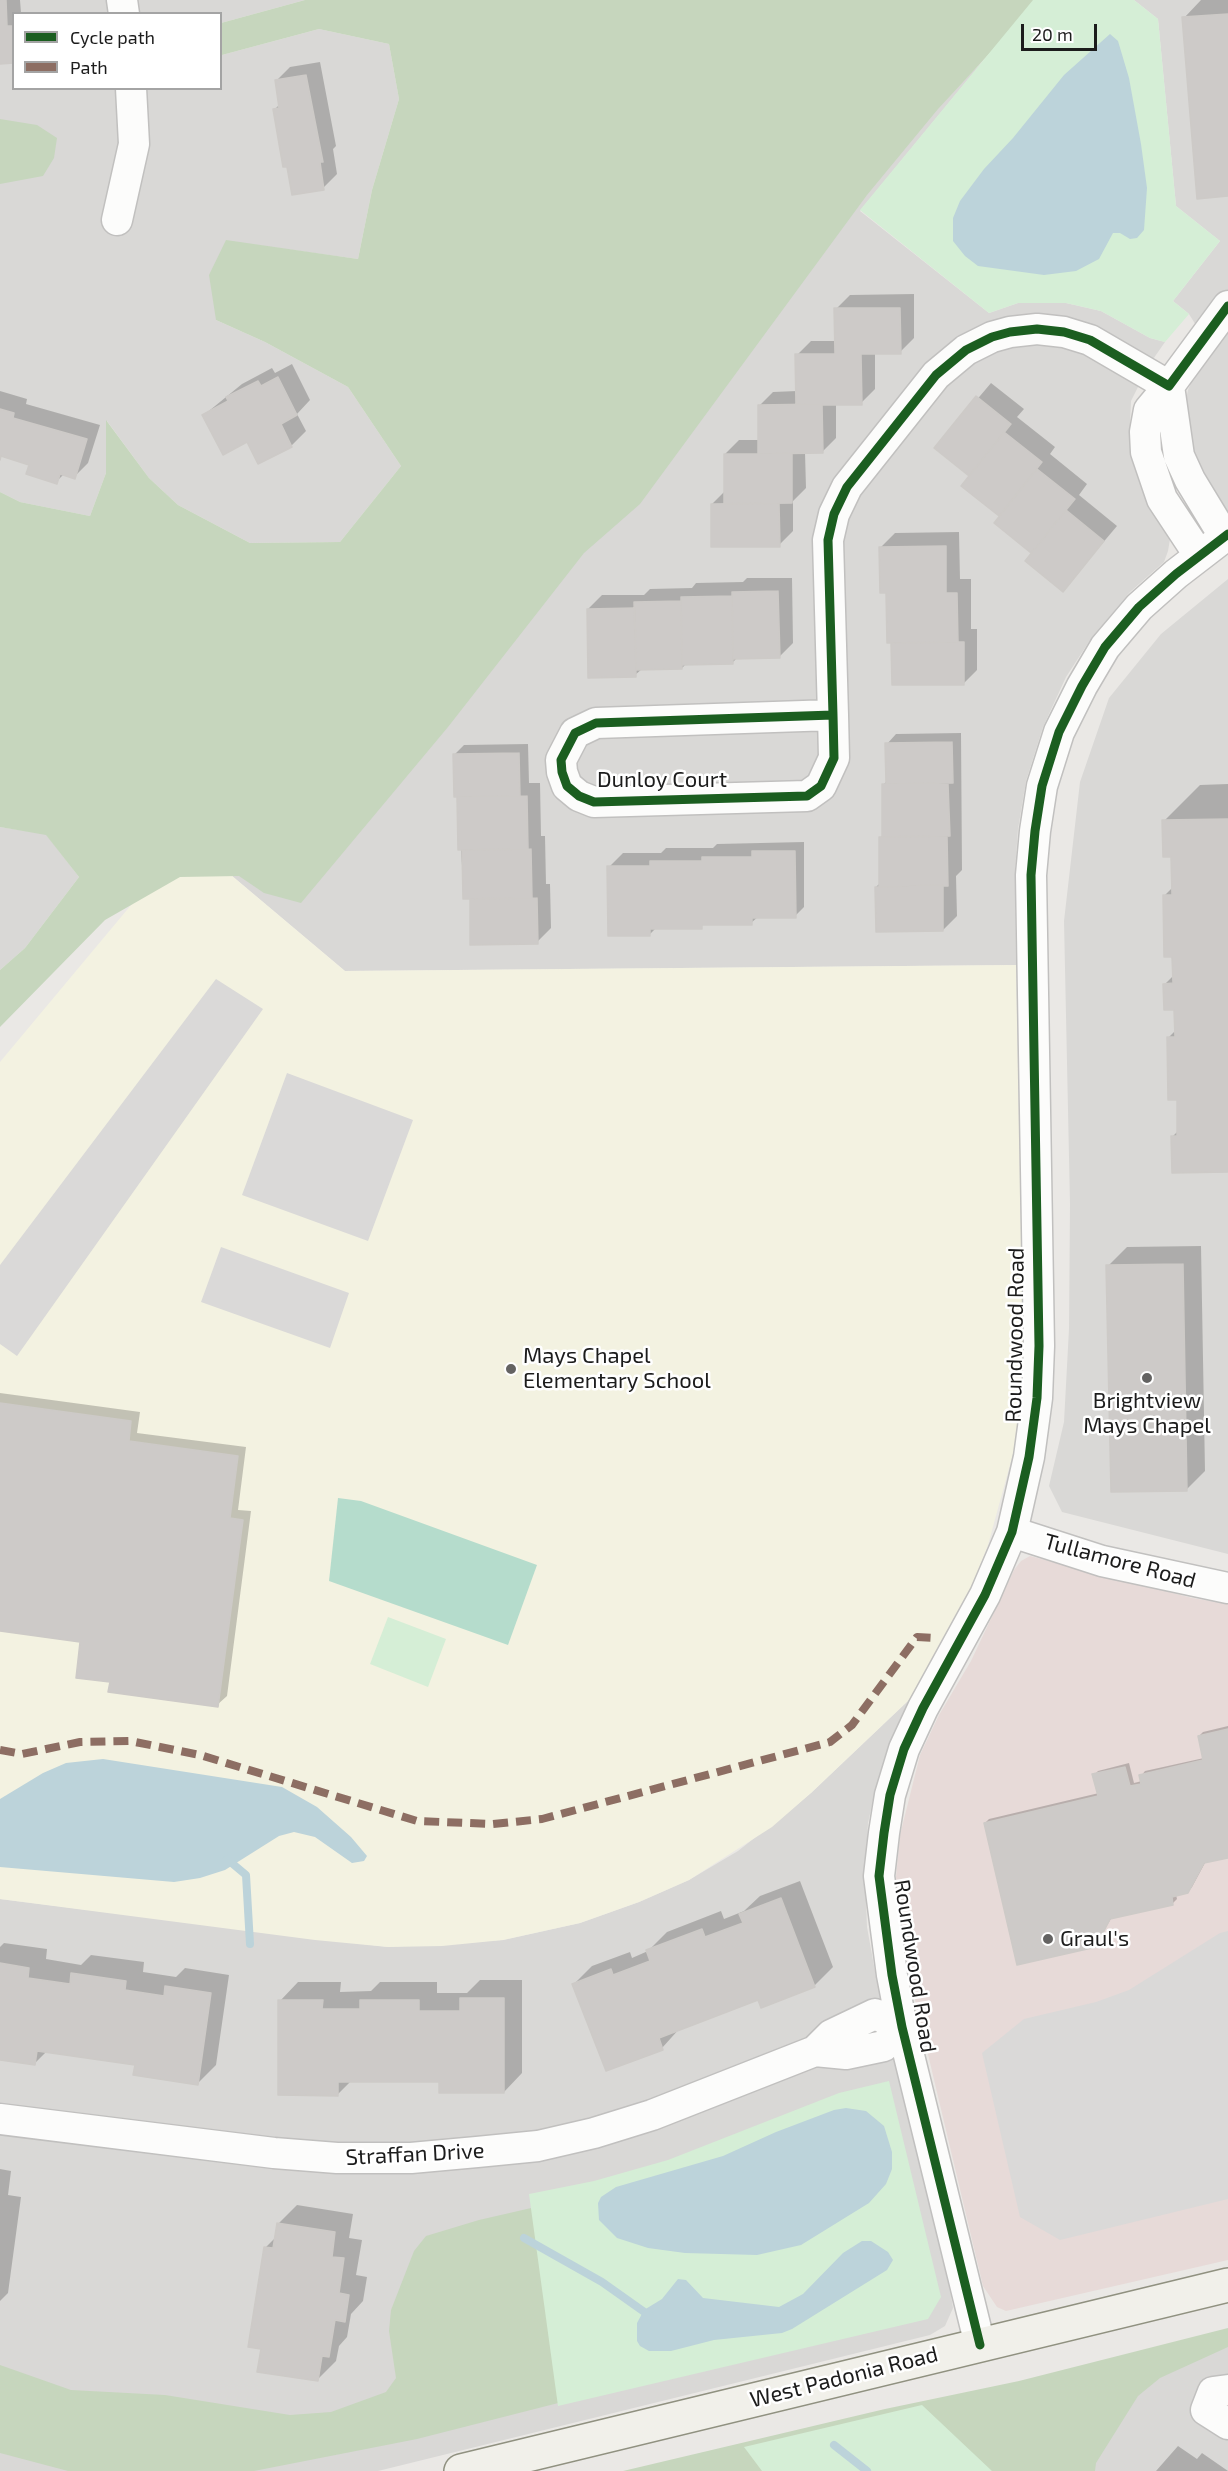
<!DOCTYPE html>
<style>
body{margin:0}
#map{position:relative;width:1228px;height:2471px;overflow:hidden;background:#eae8e5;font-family:"Exo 2",sans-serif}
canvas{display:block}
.legend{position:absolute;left:12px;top:12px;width:210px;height:78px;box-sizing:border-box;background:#fff;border:2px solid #a4a4a4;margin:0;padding:8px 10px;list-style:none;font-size:18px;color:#1c1c1c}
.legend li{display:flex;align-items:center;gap:12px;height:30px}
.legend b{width:30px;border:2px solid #a4a4a4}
.scale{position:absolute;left:1021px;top:24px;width:76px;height:27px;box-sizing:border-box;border:3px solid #1c1c1c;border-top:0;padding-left:8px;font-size:18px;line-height:21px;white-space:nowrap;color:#1c1c1c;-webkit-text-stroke:4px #fff;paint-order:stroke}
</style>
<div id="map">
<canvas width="1228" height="2471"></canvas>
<ul class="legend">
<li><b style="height:8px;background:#1b5e20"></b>Cycle path</li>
<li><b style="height:8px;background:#8d6e63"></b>Path</li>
</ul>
<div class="scale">20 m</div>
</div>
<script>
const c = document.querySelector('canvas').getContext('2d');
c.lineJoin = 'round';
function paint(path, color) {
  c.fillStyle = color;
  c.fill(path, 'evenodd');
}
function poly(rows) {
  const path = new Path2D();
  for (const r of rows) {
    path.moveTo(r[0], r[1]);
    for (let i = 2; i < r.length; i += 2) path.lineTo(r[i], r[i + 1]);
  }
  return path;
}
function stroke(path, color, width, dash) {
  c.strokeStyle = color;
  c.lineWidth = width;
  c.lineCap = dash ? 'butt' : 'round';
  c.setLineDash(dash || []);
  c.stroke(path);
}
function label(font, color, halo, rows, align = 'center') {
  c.font = font + ' "Exo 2",sans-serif';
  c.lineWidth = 5;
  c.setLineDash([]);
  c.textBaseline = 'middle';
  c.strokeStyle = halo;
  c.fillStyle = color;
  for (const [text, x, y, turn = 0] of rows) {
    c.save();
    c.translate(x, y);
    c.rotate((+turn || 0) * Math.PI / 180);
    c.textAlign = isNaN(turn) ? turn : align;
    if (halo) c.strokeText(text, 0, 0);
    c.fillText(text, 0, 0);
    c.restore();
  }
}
const residential = poly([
 [0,0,305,0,221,23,220,14,14,14,14,88,220,88,221,50,222,55,319,29,389,44,399,99,372,190,358,259,227,241,216,320,265,342,348,387,401,466,340,542,250,543,178,505,149,478,107,421,106,473,90,516,20,502,0,492],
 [1134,0,1228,0,1228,512,1219,509,1193,476,1184,409,1188,390,1200,360,1210,348,1189,314,1173,301,1220,241,1176,206,1158,19],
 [985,59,860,211,989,313,1018,303,1066,303,1101,311,1150,338,1165,342,1149,365,1131,401,1130,425,1146,501,1170,539,1168,551,1164,562,1130,592,1092,637,1066,677,1043,727,1026,781,1018,829,1015,871,1016,965,345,971,187,838],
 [1228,579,1228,1554,1062,1512,1049,1486,1064,1422,1069,1329,1070,1204,1064,921,1080,782,1109,698,1161,634],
 [0,827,46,834,79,877,25,948,0,970],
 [910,1699,891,1742,875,1791,868,1823,865,1873,867,1927,876,1977,951,2295,953,2308,945,2326,930,2335,378,2471,0,2471,0,1899,388,1947,503,1940,580,1923,639,1902,689,1880,738,1851,811,1793],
 [1228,2329,1228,2471,992,2471]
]);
const commercial = poly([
 [1030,1556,1192,1598,1228,1604,1228,2260,1006,2311,997,2307,983,2286,908,1970,900,1925,896,1877,900,1835,920,1755,939,1715,971,1661,1014,1570,1021,1561]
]);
const education = poly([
 [187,838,345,971,1016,965,1023,1343,1021,1395,1014,1450,988,1545,973,1584,943,1644,910,1699,811,1793,772,1827,689,1880,639,1902,580,1923,503,1940,442,1946,388,1947,315,1940,0,1899,0,1062]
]);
const forest = poly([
 [305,0,1039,0,938,109,867,195,640,504,584,553,448,727,301,903,264,893,239,876,180,877,105,920,0,1027,0,970,25,948,79,877,46,835,0,827,0,492,20,502,90,516,106,473,106,420,149,478,178,505,250,543,340,542,401,466,348,387,265,342,216,320,209,275,226,240,358,259,372,190,399,99,389,44,319,29,222,55,220,50,221,23],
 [0,119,37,125,57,138,54,158,43,176,0,184],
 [566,2200,574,2399,417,2439,254,2471,68,2471,0,2453,0,2365,71,2390,165,2395,290,2415,331,2412,386,2392,396,2378,389,2331,391,2310,414,2251,426,2236,479,2220],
 [1228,2328,1228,2347,1160,2378,1138,2396,1096,2463,1095,2471,623,2471,885,2409,1019,2381]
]);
const park = poly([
 [1033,0,1134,0,1158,19,1176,206,1220,241,1173,301,1189,314,1165,342,1150,338,1101,311,1066,303,1018,303,989,313,860,210],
 [388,1617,446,1639,428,1687,370,1664],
 [889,2081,941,2297,928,2319,558,2406,529,2194,594,2181,668,2160,839,2093],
 [922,2405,992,2471,762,2471,744,2447]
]);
const pitch = poly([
 [338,1498,361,1501,537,1565,508,1645,329,1581]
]);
const parking = poly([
 [216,979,263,1009,17,1356,0,1344,0,1265],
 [287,1073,413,1120,368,1241,242,1195],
 [221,1247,349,1293,330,1348,201,1302],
 [1228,1931,1228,2199,1060,2240,1020,2217,982,2053,1024,2019,1096,2002,1129,1990,1220,1933]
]);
const water = poly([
 [1110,34,1118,41,1129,78,1141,144,1147,188,1144,230,1137,238,1130,239,1120,233,1113,233,1099,259,1076,271,1044,275,978,266,965,256,953,241,953,218,960,201,984,169,1013,138,1064,75],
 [103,1759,282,1787,317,1807,351,1837,367,1856,364,1861,352,1863,315,1837,294,1832,279,1836,225,1870,200,1878,174,1882,0,1867,0,1799,43,1773,66,1763],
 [846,2108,866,2111,884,2126,892,2152,892,2169,886,2184,869,2203,801,2245,757,2255,685,2253,648,2248,617,2238,599,2220,598,2203,601,2197,616,2187,723,2156,776,2132,834,2110],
 [862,2241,871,2241,888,2252,893,2260,887,2270,792,2329,782,2333,714,2340,671,2351,649,2351,640,2346,637,2341,637,2323,644,2310,662,2299,678,2279,686,2280,703,2298,779,2307,803,2294,843,2253]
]);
const shadow = poly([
 [0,0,20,0,21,13,34,12,35,14,14,14,14,61,0,63],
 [1201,0,1228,0,1228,195,1184,18],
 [320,62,336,146,333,149,337,174,323,188,289,165,275,109,280,104,276,81,290,67],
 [914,294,914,338,900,352,875,352,875,389,861,403,836,403,836,438,822,452,805,452,806,488,793,501,793,531,779,545,712,504,725,491,725,454,739,440,759,440,759,406,773,392,797,391,797,355,811,341,836,341,836,309,850,295],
 [292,364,310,400,297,414,306,431,292,445,259,462,248,440,204,415,242,384,272,368,275,373],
 [991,383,1024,409,1017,417,1055,447,1050,454,1087,484,1079,495,1117,526,1063,590,1033,553,996,523,1001,516,963,486,971,476,936,448],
 [0,391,27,399,26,404,100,425,88,463,74,477,64,474,56,482,31,464,0,456],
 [959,532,960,579,971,579,971,629,977,629,977,670,963,684,893,684,893,641,881,547,895,533],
 [747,578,792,578,793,643,779,657,738,657,733,662,687,663,682,668,642,669,635,675,588,609,602,595,644,595,650,589,692,588,696,583,743,582],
 [961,733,962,870,956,876,957,916,943,930,876,887,881,882,880,838,884,834,883,785,887,781,887,744,896,734],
 [528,744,529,783,540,783,541,836,545,836,546,884,550,884,551,928,537,942,472,944,471,897,464,897,455,754,464,745],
 [1228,784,1228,1170,1173,1136,1178,1131,1178,1098,1168,1038,1176,1030,1176,1008,1165,984,1174,975,1164,896,1173,887,1173,855,1164,821,1200,785],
 [804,842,804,907,795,916,759,916,751,923,657,927,650,934,609,867,623,853,661,853,666,848,713,848,717,844],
 [1201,1246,1205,1471,1187,1489,1108,1266,1127,1247],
 [0,1393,140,1412,137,1433,246,1447,238,1510,251,1511,227,1696,217,1705,111,1681,82,1641,0,1630],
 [1228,1726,1228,1856,1206,1861,1192,1887,1188,1892,1176,1895,1177,1899,1173,1903,1112,1917,1095,1946,985,1823,989,1819,1099,1793,1094,1775,1098,1771,1129,1763,1134,1783,1142,1781,1141,1776,1145,1771,1204,1758,1199,1736,1203,1732],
 [800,1881,833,1967,814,1986,758,1998,680,2028,662,2048,574,1984,592,1966,630,1952,632,1958,648,1951,667,1932,721,1911,724,1919,744,1911,760,1896],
 [4,1943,47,1949,46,1959,81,1965,91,1955,144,1962,143,1972,176,1977,185,1968,229,1975,216,2065,197,2084,137,2064,47,2051,34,2064,0,2059,0,1947],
 [480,1980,522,1980,522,2073,504,2092,441,2081,352,2080,338,2094,280,2001,298,1982,341,1982,340,1992,371,1991,380,1982,437,1982,437,1993,467,1993],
 [0,2169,11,2171,8,2195,21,2197,8,2293,0,2301],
 [297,2205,353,2214,349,2238,362,2240,356,2275,367,2277,363,2301,351,2314,347,2337,339,2346,336,2361,318,2379,263,2348,265,2248,276,2237,278,2224],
 [1178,2446,1197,2459,1202,2453,1228,2471,1156,2471]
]);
const stream = poly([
 [227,1859,246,1875,250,1944],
 [524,2238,602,2282,650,2316],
 [834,2445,867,2471]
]);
const building = poly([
 [0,0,6,0,7,26,14,26,14,63,0,64,0,0],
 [1228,14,1228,196,1197,199,1182,17,1228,14],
 [306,75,323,162,320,162,324,190,292,195,287,167,283,167,273,109,279,108,275,80,306,75],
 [834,308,900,308,901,354,835,354,834,308],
 [795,354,861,354,862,405,796,405,795,354],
 [278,377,297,415,281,424,292,447,258,464,247,442,223,455,202,415,228,401,226,397,258,381,261,386,278,377],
 [976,396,1011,424,969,476,934,448,976,396],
 [822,404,823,453,758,454,758,405,822,404],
 [0,409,14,413,13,418,87,439,75,479,60,474,57,484,26,474,29,465,1,456,0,460,0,409],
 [1004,432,1042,462,999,516,961,486,1004,432],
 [724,454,792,454,792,503,724,504,724,454],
 [1037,469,1075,499,1031,553,994,523,1037,469],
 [779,503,780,547,711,547,711,504,779,503],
 [1066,510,1104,541,1063,592,1025,561,1066,510],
 [946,546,946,593,880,593,879,547,946,546],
 [778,591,780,658,733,659,732,592,778,591],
 [886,593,957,593,958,642,887,643,886,593],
 [732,596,733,664,682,665,681,597,732,596],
 [681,601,682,669,636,670,634,602,681,601],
 [635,608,636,677,588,678,587,609,635,608],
 [958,642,964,642,964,685,892,685,891,643,958,642],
 [952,742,953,783,886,784,885,743,952,742],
 [519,753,520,797,454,797,453,754,519,753],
 [882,784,948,784,950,836,882,837,882,784],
 [527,796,528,849,458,850,457,797,527,796],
 [1228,819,1228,1172,1172,1173,1171,1136,1177,1136,1177,1100,1168,1100,1167,1037,1175,1037,1174,1010,1164,1010,1163,984,1173,983,1172,957,1164,957,1163,895,1172,895,1171,857,1163,857,1162,820,1228,819],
 [947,836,948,886,879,886,879,837,947,836],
 [531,849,532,898,463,899,462,850,531,849],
 [752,851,795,851,796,918,752,918,752,851],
 [702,857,752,857,752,925,702,925,702,857],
 [650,861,702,861,702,929,650,929,650,861],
 [607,866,650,866,650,936,608,936,607,866],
 [943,885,943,931,876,932,875,887,943,885],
 [537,898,538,944,470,945,470,899,537,898],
 [1183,1264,1187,1491,1111,1492,1106,1265,1183,1264],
 [0,1403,131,1421,129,1441,238,1456,230,1518,243,1520,218,1707,108,1692,110,1682,76,1678,80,1642,0,1631,0,1403],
 [1228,1729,1228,1858,1204,1863,1188,1893,1172,1897,1173,1905,1110,1919,1096,1947,1017,1965,984,1823,1098,1796,1092,1774,1125,1767,1130,1786,1141,1784,1139,1775,1203,1760,1198,1736,1228,1729],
 [781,1898,815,1987,761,2008,758,2000,659,2038,663,2050,606,2071,572,1984,611,1969,613,1975,650,1961,646,1950,702,1929,705,1937,743,1923,739,1914,781,1898],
 [0,1963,29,1968,28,1978,70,1984,71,1973,126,1981,125,1990,164,1996,165,1986,211,1993,198,2085,133,2075,135,2065,37,2051,35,2065,0,2060,0,1963],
 [460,1998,504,1998,504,2093,439,2093,439,2082,338,2082,338,2096,278,2095,278,2000,323,2000,322,2009,360,2009,360,2000,419,2000,419,2011,460,2011,460,1998],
 [277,2223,335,2232,332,2257,344,2258,339,2293,349,2295,345,2322,335,2320,329,2357,322,2356,318,2381,257,2372,261,2349,248,2347,264,2247,273,2248,277,2223]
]);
const street = poly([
 [122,0,124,14],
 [117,220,134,144,131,88],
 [1199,555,1162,499,1146,452,1145,432,1149,410,1169,386,1179,456,1190,480,1224,536],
 [833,715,596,723,575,733,561,760,562,772,567,786,579,796,594,802,807,796,821,786,834,758,833,715,828,540,834,514,847,487,936,375,966,350,992,337,1010,332,1037,329,1064,332,1090,340,1169,386,1228,306],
 [1012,1532,1102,1561,1228,1588],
 [0,2119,274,2153,337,2158,411,2158,477,2152,538,2146,594,2133,652,2115,815,2051,831,2035,875,2014,902,2027,884,2046,846,2054,815,2051],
 [980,2345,902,2027,892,1975,879,1876,884,1833,890,1795,904,1749,923,1708,985,1595,1012,1532,1029,1457,1037,1398,1039,1346,1031,875,1035,831,1042,786,1059,732,1082,686,1105,647,1139,607,1176,574,1228,534],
 [1228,2390,1213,2392,1206,2410,1228,2424]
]);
const secondary = poly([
 [461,2471,1228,2285]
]);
const quiet = poly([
 [0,1750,22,1754,80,1742,130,1741,200,1755,417,1821,493,1824,542,1819,830,1742,852,1725,917,1637,935,1638]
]);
const cycleway = poly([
 [833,715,596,723,575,733,561,760,562,772,567,786,579,796,594,802,807,796,821,786,834,758,833,715,828,540,834,514,847,487,936,375,966,350,992,337,1010,332,1037,329,1064,332,1090,340,1169,386,1228,306],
 [980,2345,902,2027,892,1975,879,1876,884,1833,890,1795,904,1749,923,1708,985,1595,1012,1532,1029,1457,1037,1398,1039,1346,1031,875,1035,831,1042,786,1059,732,1082,686,1105,647,1139,607,1176,574,1228,534]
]);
const markers = [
 [511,1369,6,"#646362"],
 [1147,1378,6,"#646362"],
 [1048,1939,6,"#646362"]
];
const streetNames = [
 ["Dunloy Court",662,780],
 ["Roundwood Road",1015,1335,-89],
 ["Tullamore Road",1120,1561,15],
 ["Roundwood Road",915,1966,81],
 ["Straffan Drive",415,2154,-3],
 ["West Padonia Road",844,2377,-14]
];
const poiNames = [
 ["Mays Chapel",523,1356],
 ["Elementary School",523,1381],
 ["Brightview",1147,1401,"center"],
 ["Mays Chapel",1147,1426,"center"],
 ["Graul's",1060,1939]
];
paint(residential, '#d9d8d6');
paint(commercial, '#e7dad8');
paint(education, '#f3f2e1');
paint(forest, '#c6d6bd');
paint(park, '#d5eed6');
paint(pitch, '#b5dccc');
paint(parking, '#dad9d8');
paint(water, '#bcd3da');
paint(shadow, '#0003');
stroke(stream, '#bcd3da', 8);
paint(building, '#cdcac8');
stroke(building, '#cdcac7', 1.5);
stroke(street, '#c1c0bf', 33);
stroke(secondary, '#909180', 36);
stroke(street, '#fcfcfb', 30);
stroke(secondary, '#f1f0ea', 33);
stroke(quiet, '#8d6e63', 8, [15, 8]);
stroke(cycleway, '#1b5e20', 9);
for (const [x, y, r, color] of markers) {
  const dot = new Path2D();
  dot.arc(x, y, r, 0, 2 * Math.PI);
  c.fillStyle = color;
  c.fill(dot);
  stroke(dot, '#fff', 2);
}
label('22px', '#1c1c1c', '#fff', streetNames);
label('22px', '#1c1c1c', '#fff', poiNames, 'left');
</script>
